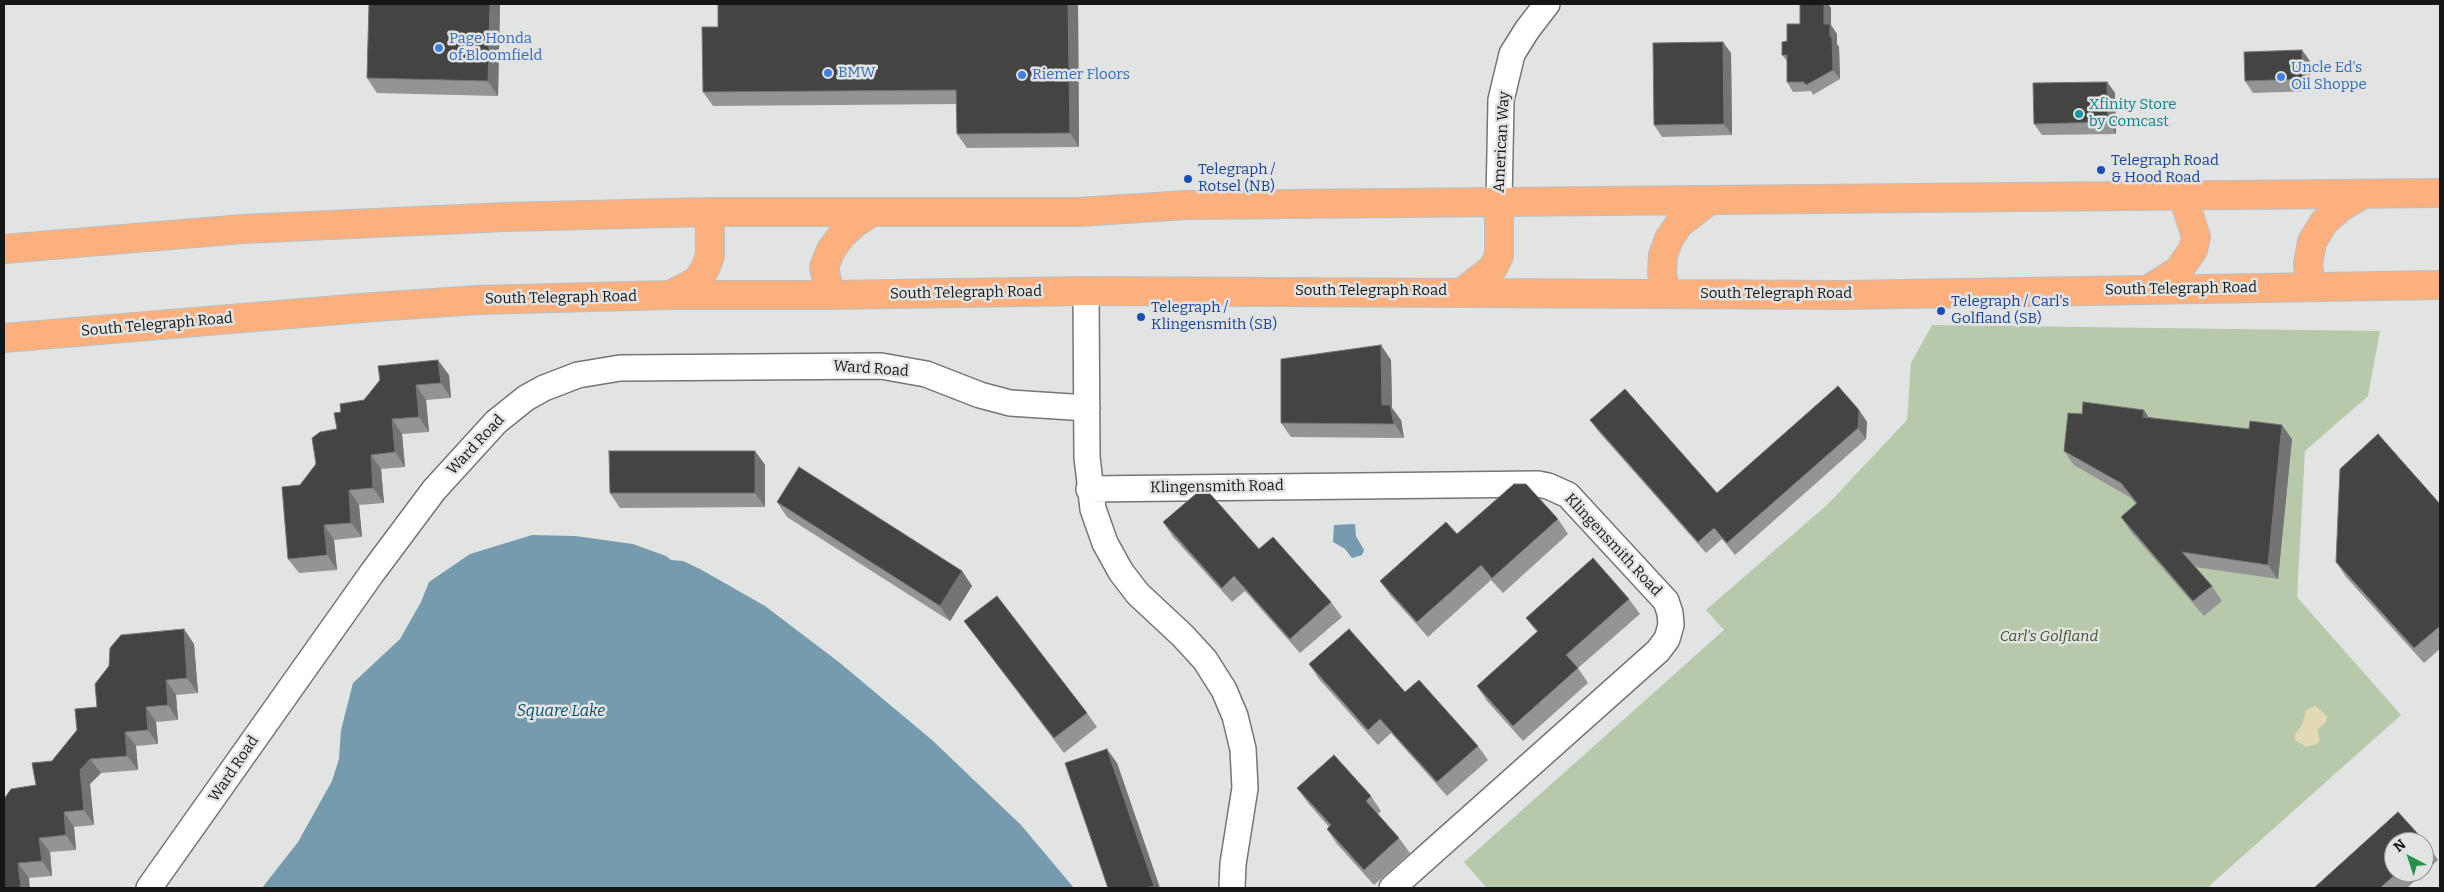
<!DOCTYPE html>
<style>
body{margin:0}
#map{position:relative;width:2444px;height:892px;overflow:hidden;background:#e2e3e3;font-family:Bitter,serif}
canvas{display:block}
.frame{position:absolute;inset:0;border:5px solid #151616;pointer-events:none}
.north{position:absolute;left:2384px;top:832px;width:50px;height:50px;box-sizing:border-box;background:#e2e3e3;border:1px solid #909191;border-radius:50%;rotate:320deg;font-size:14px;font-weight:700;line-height:20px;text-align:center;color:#151616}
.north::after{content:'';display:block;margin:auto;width:18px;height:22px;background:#26934b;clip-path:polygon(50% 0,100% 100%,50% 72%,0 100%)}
</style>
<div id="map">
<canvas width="2444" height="892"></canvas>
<div class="frame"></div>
<div class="north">N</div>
</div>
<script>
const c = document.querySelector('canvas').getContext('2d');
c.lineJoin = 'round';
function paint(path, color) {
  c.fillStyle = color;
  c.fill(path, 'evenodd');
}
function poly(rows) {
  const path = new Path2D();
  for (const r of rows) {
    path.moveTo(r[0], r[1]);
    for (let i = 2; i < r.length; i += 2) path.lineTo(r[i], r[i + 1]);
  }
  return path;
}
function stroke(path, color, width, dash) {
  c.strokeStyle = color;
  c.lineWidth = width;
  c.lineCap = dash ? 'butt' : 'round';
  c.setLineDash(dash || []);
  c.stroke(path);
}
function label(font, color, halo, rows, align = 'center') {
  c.font = font + ' Bitter,serif';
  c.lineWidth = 5;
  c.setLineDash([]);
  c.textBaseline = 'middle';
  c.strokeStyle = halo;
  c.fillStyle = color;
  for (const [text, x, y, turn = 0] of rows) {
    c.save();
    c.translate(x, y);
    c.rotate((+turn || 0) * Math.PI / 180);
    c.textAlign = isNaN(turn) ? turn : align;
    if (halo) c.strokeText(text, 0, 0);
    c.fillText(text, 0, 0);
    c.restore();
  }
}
const green = poly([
 [1932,325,2380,331,2368,396,2305,451,2297,597,2401,715,2207,888,1487,888,1464,862,1724,630,1706,610,1828,504,1907,420,1911,363]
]);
const sand = poly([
 [2315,706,2323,712,2327,717,2326,722,2317,730,2320,740,2317,744,2306,747,2295,740,2295,734,2302,725,2306,710]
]);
const water = poly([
 [1355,524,1356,536,1364,550,1362,555,1352,558,1345,549,1333,542,1334,525],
 [532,535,575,536,633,544,666,556,671,560,683,561,700,569,765,606,840,663,932,740,1021,825,1074,888,262,888,298,842,332,781,339,759,341,730,353,683,400,639,421,602,429,582,470,554]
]);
const minor = poly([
 [1499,202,1501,100,1512,54,1527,30,1547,4],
 [1086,291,1087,457,1093,509,1105,543,1121,572,1138,594,1183,636,1205,660,1224,690,1235,716,1243,749,1245,788,1233,864,1232,888],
 [1089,489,1538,484,1548,486,1568,495,1666,601,1670,613,1671,625,1667,639,1658,651,1392,888],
 [149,888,372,573,434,490,496,422,526,398,544,388,578,375,620,368,881,366,926,374,980,395,1010,403,1087,408]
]);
const highway = poly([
 [4,249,243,229,505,217,710,212,1079,212,1186,205,2440,193],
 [2311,287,2308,264,2312,242,2324,222,2341,207,2363,194],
 [2151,288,2178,271,2193,250,2196,237,2183,196],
 [1464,291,1493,268,1499,256,1499,202],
 [1666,294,1662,273,1663,255,1669,239,1679,224,1710,200],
 [670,295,697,281,705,269,710,256,710,212],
 [830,295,824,267,831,250,842,235,855,223,870,213],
 [4,338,374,307,478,300,670,295,830,295,1086,291,1844,295,2440,285]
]);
const wall = poly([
 [369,4,500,4,498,96,377,93,367,78],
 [718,4,1078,4,1079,147,967,148,957,134,957,104,713,106,703,92,718,27],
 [1800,4,1828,4,1831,8,1831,25,1837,34,1837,44,1839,47,1840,79,1813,95,1811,91,1793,92,1787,82,1787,61,1782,55,1787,41,1800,24],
 [1731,53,1732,135,1662,137,1654,125],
 [2310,61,2311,91,2253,93,2245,81],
 [2107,82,2115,93,2116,134,2042,135,2034,124],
 [1391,360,1392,408,1401,420,1404,438,1291,437,1281,423],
 [449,375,451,398,426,400,429,432,402,434,405,467,381,469,384,503,359,505,362,537,334,540,337,570,299,573,288,559,300,485,316,464,337,429,364,400],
 [1859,410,1867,422,1866,439,1735,555,1722,539,1706,553,1598,431,1590,420,1717,493],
 [2149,417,2292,439,2278,579,2195,567,2212,586,2222,601,2204,616,2131,532,2121,517,2136,504,2131,498,2074,465,2064,451],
 [755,451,765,465,765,507,620,508,610,493],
 [777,502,962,571,972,586,950,621,787,517],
 [2440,504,2440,649,2424,663,2346,577,2336,562],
 [1558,519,1568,534,1503,593,1491,580,1428,637,1391,596,1380,581,1457,534],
 [1163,522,1259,549,1331,602,1342,617,1300,653,1245,591,1232,602,1173,537],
 [1629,599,1640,614,1578,668,1588,683,1523,741,1487,701,1477,686,1537,632,1526,618],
 [964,621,1087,713,1097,727,1064,753,975,636],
 [194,644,198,693,176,695,178,720,156,722,158,744,136,746,138,770,101,773,90,784,94,825,74,827,76,850,50,852,52,876,29,878,4,888,36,785,52,761,97,707],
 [1309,664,1478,746,1488,760,1447,796,1391,733,1378,745,1319,679],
 [1117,763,1160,888,1108,888],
 [1297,788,1371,796,1381,811,1378,814,1399,838,1410,853,1374,885,1337,844,1327,829,1329,827,1308,803],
 [2398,812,2428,845,2438,860,2407,888,2314,888],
 [2394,842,2424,842,2424,872,2394,872]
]);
const shadedWall = poly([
 [490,4,500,4,498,96,488,81],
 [1068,4,1078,4,1079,147,1070,133],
 [1824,4,1828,4,1831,8,1831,25,1837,34,1837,44,1839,47,1840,79,1833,70,1830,37,1824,24],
 [1723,42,1731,53,1732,135,1724,124],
 [2302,50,2310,61,2311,91,2303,79],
 [2107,82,2115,93,2116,134,2108,122],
 [1381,345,1391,360,1392,408,1401,420,1404,438,1382,405],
 [438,360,449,375,451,398,441,383],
 [416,385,426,400,429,432,419,417],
 [1859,410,1867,422,1866,439,1858,428],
 [2144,410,2154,425,2143,417],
 [392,419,402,434,405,467,395,452],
 [2282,425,2292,439,2278,579,2268,565],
 [755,451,765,465,765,507,755,493],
 [371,455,381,469,384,503,373,488],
 [349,490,359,505,362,537,351,523],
 [324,525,334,540,337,570,327,555],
 [962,571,972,586,950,621,940,606],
 [184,629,194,644,198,693,187,678],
 [166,680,176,695,178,720,168,705],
 [146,707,156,722,158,744,148,730],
 [125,732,136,746,138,770,127,756],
 [1107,749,1117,763,1160,888,1155,888,1154,886],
 [90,759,101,773,90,784,94,825,84,810,80,770],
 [64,812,74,827,76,850,66,835],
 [39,838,50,852,52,876,42,861],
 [18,863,29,878,30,888,21,888]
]);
const building = poly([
 [369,4,490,4,488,81,367,78,369,4],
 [718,4,1068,4,1070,133,957,134,956,90,703,92,702,27,718,27,718,4],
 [1800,4,1824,4,1824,24,1830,24,1830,37,1832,37,1833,70,1806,85,1804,82,1787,82,1787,55,1782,55,1782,42,1787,41,1787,24,1800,24,1800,4],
 [1723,42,1724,124,1654,125,1653,43,1723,42],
 [2302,50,2303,79,2245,81,2244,52,2302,50],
 [2107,82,2108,122,2034,124,2033,83,2107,82],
 [1381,345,1382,405,1390,405,1394,424,1281,423,1281,359,1381,345],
 [438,360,441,383,416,385,419,417,392,419,395,452,371,455,373,488,349,490,351,523,324,525,327,555,288,559,282,487,300,485,316,464,312,438,320,432,337,429,334,413,341,412,340,404,364,400,380,380,378,366,438,360],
 [1838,386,1859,410,1858,428,1727,543,1714,528,1698,542,1590,420,1625,389,1717,493,1838,386],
 [2083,402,2144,410,2143,417,2249,429,2250,421,2282,425,2268,565,2182,552,2212,586,2193,601,2121,517,2137,503,2121,483,2064,451,2068,413,2082,414,2083,402],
 [2378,434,2440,504,2440,626,2414,648,2336,562,2340,469,2378,434],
 [609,451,755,451,755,493,610,493,609,451],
 [799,467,962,571,940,606,777,502,799,467],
 [1514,484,1526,484,1558,519,1492,578,1481,565,1417,622,1380,581,1446,522,1457,534,1514,484],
 [1204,487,1259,549,1273,537,1331,602,1290,639,1234,576,1222,588,1163,522,1204,487],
 [1593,558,1629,599,1566,655,1578,668,1513,726,1477,686,1538,631,1526,618,1593,558],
 [997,596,1087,713,1054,738,964,621,997,596],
 [184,629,187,678,166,680,168,705,146,707,148,730,125,732,127,756,90,759,80,770,84,810,64,812,66,835,39,838,42,861,18,863,21,888,4,888,4,799,11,789,36,785,32,763,52,761,77,730,75,709,97,707,95,684,109,666,110,648,121,635,184,629],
 [1349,629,1405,692,1419,680,1478,746,1437,782,1380,719,1368,730,1309,664,1349,629],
 [1107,749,1154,886,1146,888,1108,888,1065,763,1107,749],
 [1334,755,1371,796,1366,801,1399,838,1364,870,1327,829,1331,825,1297,788,1334,755],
 [2398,812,2428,845,2424,849,2424,842,2394,842,2394,872,2398,872,2380,888,2314,888,2398,812]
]);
const markers = [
 [439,48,5,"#3f7fe0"],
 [828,73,5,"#3f7fe0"],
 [1022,75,5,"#3f7fe0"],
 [2281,77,5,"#3f7fe0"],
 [2079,114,5,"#0f9aa8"],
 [2101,170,5,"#1a4fb4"],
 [1188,179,5,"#1a4fb4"],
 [1941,311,5,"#1a4fb4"],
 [1141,317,5,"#1a4fb4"]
];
const shopNames = [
 ["Page Honda",449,39],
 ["of Bloomfield",449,56],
 ["Uncle Ed's",2291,68],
 ["Oil Shoppe",2291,85],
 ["BMW",838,73],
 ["Riemer Floors",1032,75]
];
const cultureNames = [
 ["Xfinity Store",2089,105],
 ["by Comcast",2089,122]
];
const streetNames = [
 ["American Way",1502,142,-87],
 ["South Telegraph Road",2181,289,-1],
 ["South Telegraph Road",1371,291],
 ["South Telegraph Road",966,293,-1],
 ["South Telegraph Road",1776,294],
 ["South Telegraph Road",561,298,-1],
 ["South Telegraph Road",157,325,-5],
 ["Ward Road",871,369,4],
 ["Ward Road",476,445,-47],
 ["Klingensmith Road",1217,487,-1],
 ["Klingensmith Road",1613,545,47],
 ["Ward Road",234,769,-56]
];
const transitNames = [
 ["Telegraph Road",2111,161],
 ["& Hood Road",2111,178],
 ["Telegraph /",1198,170],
 ["Rotsel (NB)",1198,187],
 ["Telegraph / Carl's",1951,302],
 ["Golfland (SB)",1951,319],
 ["Telegraph /",1151,308],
 ["Klingensmith (SB)",1151,325]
];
const parkNames = [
 ["Carl's Golfland",2049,637]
];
const waterNames = [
 ["Square Lake",561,712]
];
paint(green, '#b8c8ab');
paint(sand, '#e3d9b4');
paint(water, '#769baf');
stroke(minor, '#747576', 28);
stroke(highway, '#bdbebe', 30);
stroke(minor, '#fff', 25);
stroke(highway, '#fbb07e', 28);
paint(wall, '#939493');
paint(shadedWall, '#737473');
paint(building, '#444443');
stroke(building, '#737473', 1);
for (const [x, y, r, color] of markers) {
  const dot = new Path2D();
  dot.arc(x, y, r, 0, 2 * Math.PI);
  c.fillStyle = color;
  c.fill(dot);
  stroke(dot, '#e2e3e3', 2);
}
label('15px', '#366cbe', '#e2e3e3', shopNames, 'left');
label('15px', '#0d838f', '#e2e3e3', cultureNames, 'left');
label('15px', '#151616', '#e2e3e3', streetNames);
label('15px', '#164399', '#e2e3e3', transitNames, 'left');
label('italic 15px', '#3c5524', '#e2e3e3', parkNames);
label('italic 16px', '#08516e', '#e2e3e3', waterNames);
</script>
